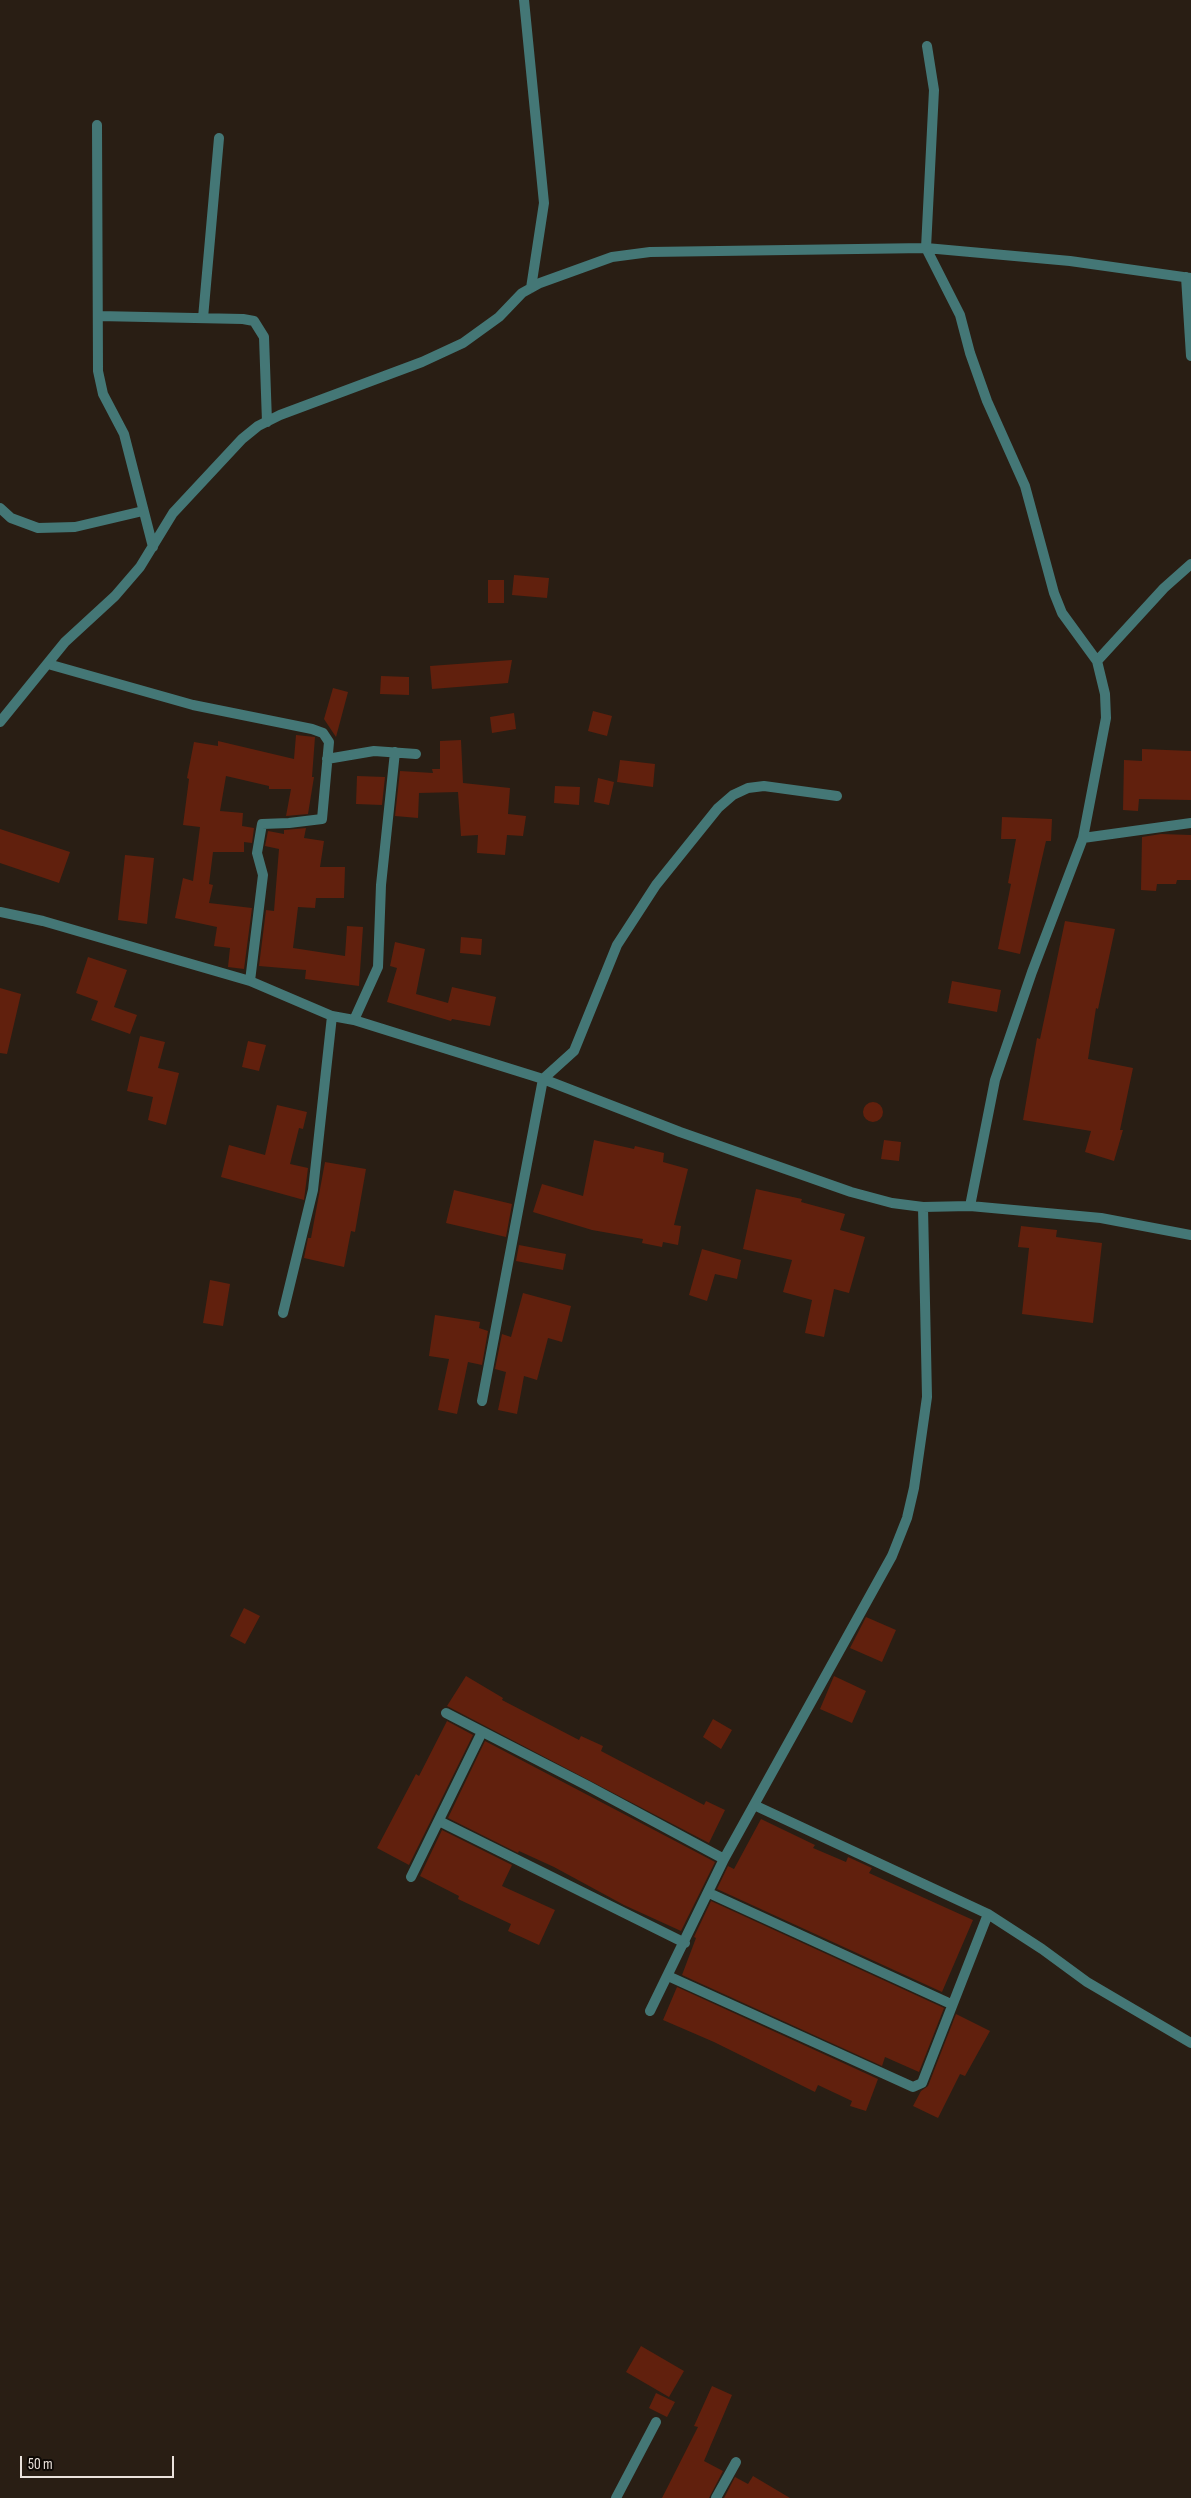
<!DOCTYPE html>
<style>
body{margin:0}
#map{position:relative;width:1191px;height:2498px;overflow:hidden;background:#291e14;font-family:"Sofia Sans Condensed",sans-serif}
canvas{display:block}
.scale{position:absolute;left:20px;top:2456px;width:154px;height:22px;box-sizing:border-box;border:2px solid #eae2dc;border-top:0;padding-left:6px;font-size:15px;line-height:18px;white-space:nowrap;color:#eae2dc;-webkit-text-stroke:4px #0e0905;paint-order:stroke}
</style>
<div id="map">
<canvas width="1191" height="2498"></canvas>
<div class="scale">50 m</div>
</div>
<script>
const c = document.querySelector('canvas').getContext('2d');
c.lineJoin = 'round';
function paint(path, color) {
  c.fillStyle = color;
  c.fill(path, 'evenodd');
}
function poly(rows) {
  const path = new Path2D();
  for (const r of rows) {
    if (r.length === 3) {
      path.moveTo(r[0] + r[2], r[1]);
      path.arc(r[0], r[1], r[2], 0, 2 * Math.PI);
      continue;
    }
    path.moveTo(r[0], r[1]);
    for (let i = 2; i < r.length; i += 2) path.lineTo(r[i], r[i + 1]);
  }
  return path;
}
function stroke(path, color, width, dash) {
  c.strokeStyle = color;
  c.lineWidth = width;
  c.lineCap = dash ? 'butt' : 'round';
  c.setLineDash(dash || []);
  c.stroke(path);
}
const building = poly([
 [514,575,549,578,547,598,512,595],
 [488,580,504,580,504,603,488,603],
 [512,660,508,683,432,689,430,666],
 [381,676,409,677,409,695,380,694],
 [333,688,348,692,336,737,324,719],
 [593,711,612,716,607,736,588,731],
 [514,713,516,729,492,733,490,717],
 [296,735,315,737,312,777,314,777,308,814,286,816,291,789,269,789,269,786,226,776,220,811,243,813,242,826,254,828,252,843,244,842,244,852,213,852,209,884,213,885,209,903,252,908,244,969,228,967,230,948,214,946,217,927,175,918,183,878,193,881,200,827,183,825,189,779,187,778,194,742,218,746,218,741,294,759],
 [461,740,463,783,510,788,508,814,526,816,523,836,507,835,505,855,477,853,478,835,461,836,458,792,419,793,418,818,395,816,400,771,433,773,432,769,440,769,440,741],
 [1142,749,1191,751,1191,800,1139,799,1138,811,1123,810,1124,760,1142,761],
 [620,760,655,764,653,787,617,782],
 [357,776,385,777,382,805,356,804],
 [598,778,614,782,609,805,594,802],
 [555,786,580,787,579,805,554,803],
 [1002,817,1052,819,1051,841,1046,841,1020,954,998,949,1011,884,1008,883,1016,839,1001,839],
 [306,828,304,838,324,841,320,867,345,867,344,898,316,898,315,908,298,907,293,948,345,956,347,926,363,927,359,986,305,979,306,970,259,966,266,910,274,911,279,849,265,846,268,831,284,834,284,830],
 [0,829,70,852,59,883,0,863],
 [1161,834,1191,835,1191,880,1177,880,1176,884,1157,884,1156,891,1141,890,1142,837],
 [125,855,154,858,147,924,118,920],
 [1065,921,1115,929,1098,1009,1096,1008,1088,1059,1133,1068,1120,1130,1123,1130,1114,1161,1085,1152,1091,1131,1023,1120,1037,1038,1040,1039],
 [461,937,482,939,481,955,460,953],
 [395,942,425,949,416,994,448,1003,452,987,496,997,490,1026,452,1019,451,1021,387,1002,397,968,390,966],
 [88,957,127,970,114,1007,137,1015,130,1034,91,1020,98,1001,76,993],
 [952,981,1001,990,997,1012,948,1003],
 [0,988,21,994,7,1054,0,1053],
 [140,1036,165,1042,158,1068,179,1073,166,1125,148,1120,153,1097,127,1091],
 [248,1041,266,1045,259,1071,242,1067],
 [873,1112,10],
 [277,1105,307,1112,303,1129,299,1128,290,1164,308,1168,304,1200,221,1177,229,1145,265,1155],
 [594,1140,634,1149,635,1146,664,1153,663,1162,688,1169,674,1225,681,1226,678,1245,663,1242,662,1247,642,1243,643,1239,592,1230,533,1212,542,1184,583,1196],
 [884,1140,901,1142,899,1161,881,1159],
 [325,1162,366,1169,355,1232,351,1231,344,1267,304,1258,308,1238,311,1238],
 [756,1189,802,1199,801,1202,845,1214,840,1230,865,1237,849,1293,834,1289,824,1337,805,1333,812,1300,783,1292,792,1260,743,1249],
 [454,1190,512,1204,506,1237,446,1223],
 [1021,1226,1057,1230,1056,1237,1102,1243,1093,1323,1022,1314,1029,1248,1018,1247],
 [519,1245,566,1254,563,1270,516,1261],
 [702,1249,741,1260,737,1279,715,1274,707,1301,689,1295],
 [210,1280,230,1284,223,1326,203,1323],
 [523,1293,571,1306,562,1342,548,1338,537,1380,524,1376,517,1414,498,1410,506,1372,495,1369,502,1334,511,1337],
 [435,1315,480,1322,479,1328,488,1331,482,1365,468,1362,457,1414,438,1410,449,1359,429,1356],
 [244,1608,260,1616,245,1644,230,1636],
 [866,1617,896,1630,882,1662,850,1648],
 [466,1676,503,1698,502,1700,579,1740,581,1736,603,1746,601,1751,704,1805,706,1801,725,1810,709,1843,447,1706],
 [834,1676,866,1691,852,1723,820,1709],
 [713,1719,732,1730,721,1749,703,1737],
 [447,1721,473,1735,409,1865,377,1848,416,1774,419,1776],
 [485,1741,715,1862,681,1931,624,1905,554,1867,519,1851,518,1853,448,1818],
 [761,1819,815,1845,813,1848,846,1862,848,1857,872,1868,869,1873,973,1920,942,1992,717,1889,728,1866,734,1869],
 [442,1830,512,1865,502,1886,555,1910,539,1945,508,1931,511,1924,458,1899,459,1896,420,1876],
 [711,1901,944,2008,919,2072,885,2057,882,2066,682,1975,696,1938,694,1937],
 [677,1987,878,2079,866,2111,850,2106,852,2101,818,2085,815,2092,714,2042,663,2020],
 [956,2014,990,2031,965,2076,960,2074,938,2118,913,2106,921,2091,928,2086],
 [641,2346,684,2371,669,2397,626,2372],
 [712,2386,732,2395,704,2461,723,2471,709,2498,662,2498,698,2427,694,2426],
 [656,2393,675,2402,667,2417,649,2408],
 [753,2476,790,2498,724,2498,735,2477,748,2484]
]);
const street = poly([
 [524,0,544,203,531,288],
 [927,46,934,90,926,248,960,315,970,353,987,401,1025,486,1054,593,1062,613,1097,661,1105,694,1106,718,1083,838,1032,972,995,1080,970,1206],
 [97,125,98,371,103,394,124,434,153,547],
 [1186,277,1191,356],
 [98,316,243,319,254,321,264,337,267,422],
 [203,318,219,138],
 [0,508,11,518,38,528,75,527,143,511],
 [1097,661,1164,588,1191,564],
 [48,664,193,705,312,729,323,733,329,742,322,819,289,823,262,824,257,853,263,875,250,981],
 [0,722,65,642,115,596,140,567,173,513,242,439,258,426,280,415,422,362,463,343,499,317,522,293,540,283,612,257,650,252,926,248,1070,261,1191,278],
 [327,759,374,751,416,754],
 [1083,838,1191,823],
 [0,912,43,921,250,981,332,1016,354,1020,543,1079,680,1132,851,1192,892,1203,923,1207,970,1206,1101,1218,1191,1235],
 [354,1020,378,967,381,885,395,752],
 [283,1313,313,1190,332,1016],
 [482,1401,543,1079,574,1051,617,945,656,885,718,808,733,795,748,788,764,786,837,796],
 [446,1713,588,1786,724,1859],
 [754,1805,988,1914,1042,1949,1087,1982,1191,2043],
 [439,1821,685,1943],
 [411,1877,482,1732],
 [709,1893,951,2004],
 [668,1976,913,2087,922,2083,988,1914],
 [650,2011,724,1859,892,1556,907,1518,914,1488,927,1397,923,1207],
 [616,2498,656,2422],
 [716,2498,736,2462]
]);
paint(building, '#61200d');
stroke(street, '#447776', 10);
</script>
